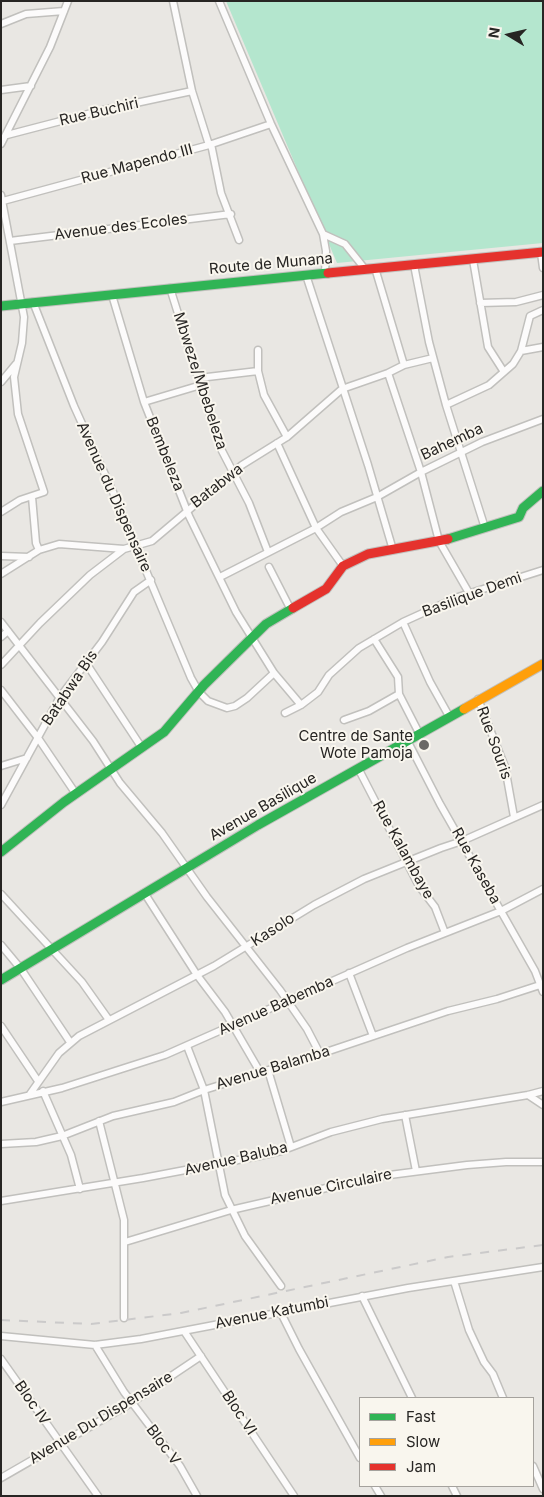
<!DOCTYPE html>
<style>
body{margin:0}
#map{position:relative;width:544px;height:1497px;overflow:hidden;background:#e9e7e3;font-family:Inter,sans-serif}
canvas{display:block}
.frame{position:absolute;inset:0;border:2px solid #272523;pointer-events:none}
.legend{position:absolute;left:359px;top:1397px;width:175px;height:90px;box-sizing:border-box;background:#f9f6ee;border:1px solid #a5a29d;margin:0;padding:6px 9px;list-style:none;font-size:15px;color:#272523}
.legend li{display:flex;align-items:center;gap:10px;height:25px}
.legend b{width:25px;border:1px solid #a5a29d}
.north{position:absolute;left:484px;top:10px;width:50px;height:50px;-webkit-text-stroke:4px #f9f6ee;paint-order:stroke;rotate:279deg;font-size:14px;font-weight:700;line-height:20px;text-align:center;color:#272523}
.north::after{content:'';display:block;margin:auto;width:18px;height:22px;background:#272523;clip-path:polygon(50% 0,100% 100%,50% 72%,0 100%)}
</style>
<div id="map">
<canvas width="544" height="1497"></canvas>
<div class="frame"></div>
<ul class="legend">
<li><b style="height:6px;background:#30b455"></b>Fast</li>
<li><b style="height:6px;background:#ff9f0a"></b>Slow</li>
<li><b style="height:6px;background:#e5322d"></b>Jam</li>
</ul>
<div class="north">N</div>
</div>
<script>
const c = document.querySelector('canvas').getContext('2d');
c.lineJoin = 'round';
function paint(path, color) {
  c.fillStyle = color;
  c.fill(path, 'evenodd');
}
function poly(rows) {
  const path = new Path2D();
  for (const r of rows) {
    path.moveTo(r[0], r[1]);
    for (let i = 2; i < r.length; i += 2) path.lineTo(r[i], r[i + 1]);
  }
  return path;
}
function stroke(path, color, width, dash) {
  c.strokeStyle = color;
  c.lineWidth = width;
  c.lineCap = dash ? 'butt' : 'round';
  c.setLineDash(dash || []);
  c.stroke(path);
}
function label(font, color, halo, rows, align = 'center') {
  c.font = font + ' Inter,sans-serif';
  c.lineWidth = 4;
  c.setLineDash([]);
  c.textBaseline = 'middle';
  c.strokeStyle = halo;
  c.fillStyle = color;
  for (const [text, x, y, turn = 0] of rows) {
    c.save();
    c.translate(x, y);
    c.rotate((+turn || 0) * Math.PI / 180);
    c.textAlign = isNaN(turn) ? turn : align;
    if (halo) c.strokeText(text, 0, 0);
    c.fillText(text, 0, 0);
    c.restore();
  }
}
const green = poly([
 [226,1,543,1,543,243,337,263]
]);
const street = poly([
 [173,1,192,91,209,145],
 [219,1,271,124,323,234,326,251,325,273],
 [1,24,26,14,64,11],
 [1,90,31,86],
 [7,135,103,110,192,91],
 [1,144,50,47,68,1],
 [211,144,221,193,239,240],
 [1,195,24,317,22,343,14,377,18,414,44,492,20,500,1,512],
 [3,201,209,145,271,124],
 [323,234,345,244,365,269],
 [10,241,231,214],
 [541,253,543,268],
 [473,260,488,347,504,372],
 [414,265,429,342,446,405,485,528],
 [375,268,404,365],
 [306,275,368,465,393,550],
 [170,288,220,447,249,503,268,552],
 [112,295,144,402,189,516,236,612,274,673,301,705],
 [33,302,74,406,113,492,191,678,199,692,208,701,227,708,235,706,247,698,274,673],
 [480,303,516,302,543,295],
 [258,350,258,371,264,395,287,437],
 [521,351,543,347],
 [388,373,421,472,439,541,469,593],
 [199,378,258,371],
 [1,382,16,364],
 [144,402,201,385],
 [446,405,489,385,513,364,521,351,530,316,543,310],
 [277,443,316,528,343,566],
 [32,497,36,543,39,550],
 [1,556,29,557],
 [269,567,291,610],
 [1,574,39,550,59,544,124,549],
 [220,577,316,528,341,512,377,497,421,472,482,442,543,419],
 [1,622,93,741,120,783,162,833,207,897,280,990,307,1029,320,1054],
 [403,622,430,682,449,716],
 [1,637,8,631],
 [374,639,398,677,399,694,419,733],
 [86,663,142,748],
 [1,665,40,623,90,575,124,549,152,541,242,465,287,437,342,389,388,373,404,365,433,358],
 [1,690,38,738,76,794],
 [478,699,505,767,514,817],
 [285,713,301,705,318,692,329,675,359,648,403,622,458,597,543,570],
 [344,720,369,711,399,694],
 [407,740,440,804,535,971,543,992],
 [1,766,27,758],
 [358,768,419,886,435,907,445,933],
 [1,805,60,697,102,642,134,592,151,580],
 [1,894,82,982,109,1020],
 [145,894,197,975,225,1012,260,1072],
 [1,945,21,969,70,1042],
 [349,973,373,1036],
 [1,1026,38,1081],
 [187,1046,204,1090,225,1195,245,1236,281,1286],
 [268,1070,291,1147],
 [43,1091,71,1155,80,1189],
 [30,1094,59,1053,79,1036,214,966,314,905,364,879,441,848,462,841,543,805],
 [528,1095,543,1105],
 [1,1102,62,1088,165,1055,407,948,501,911,543,889],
 [405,1115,416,1171],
 [99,1121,124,1220,124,1318],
 [1,1144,36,1142,62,1136,113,1116,174,1102,204,1090,320,1054,448,1011,497,999,543,984],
 [1,1201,143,1178,259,1156,281,1151,331,1132,382,1119,528,1095,543,1091],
 [125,1242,231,1210,374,1177,467,1165,506,1162,543,1162],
 [454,1281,469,1330,484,1362,493,1374,503,1398],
 [362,1296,412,1398],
 [280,1311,299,1349,360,1458],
 [184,1331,294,1496],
 [1,1336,95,1345,141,1339,408,1288,543,1267],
 [95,1345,124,1392,180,1466,197,1496],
 [1,1359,98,1496],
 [533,1466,543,1489],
 [1,1478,131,1403,201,1356],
 [375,1486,381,1496],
 [452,1486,457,1496]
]);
const fast = poly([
 [1,306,328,273],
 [448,539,519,517,523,508,543,491],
 [1,852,64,802,164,732,204,685,266,624,293,608],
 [1,980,258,825,464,709]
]);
const slow = poly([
 [464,709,543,664]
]);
const jam = poly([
 [328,273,543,252],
 [293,608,326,589,343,566,368,554,448,539]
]);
const rail = poly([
 [1,1320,91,1324,181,1313,448,1257,543,1245]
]);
const markers = [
 [424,745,6,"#6b6966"]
];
const streetNames = [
 ["Rue Buchiri",99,112,-13],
 ["Rue Mapendo III",137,164,-15],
 ["Avenue des Ecoles",121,227,-7],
 ["Route de Munana",271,264,-5],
 ["Mbweze/Mbebeleza",200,381,72],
 ["Bahemba",452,442,-25],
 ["Bembeleza",165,454,68],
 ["Batabwa",217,486,-38],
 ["Avenue du Dispensaire",114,497,66],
 ["Basilique Demi",472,595,-20],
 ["Batabwa Bis",70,688,-56],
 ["Rue Souris",494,743,70],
 ["Avenue Basilique",263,807,-30],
 ["Rue Kalambaye",403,850,61],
 ["Rue Kaseba",476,866,61],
 ["Kasolo",273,930,-33],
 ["Avenue Babemba",276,1006,-24],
 ["Avenue Balamba",273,1068,-17],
 ["Avenue Baluba",236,1159,-13],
 ["Avenue Circulaire",331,1187,-12],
 ["Avenue Katumbi",272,1313,-11],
 ["Bloc IV",32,1403,55],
 ["Bloc VI",239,1413,56],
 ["Avenue Du Dispensaire",101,1418,-31],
 ["Bloc V",163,1445,53]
];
const poiNames = [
 ["Centre de Sante",413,736],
 ["Wote Pamoja",413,753]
];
paint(green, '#b4e6ce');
stroke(street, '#c1c0bd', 9);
stroke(fast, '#c1c0bd', 11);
stroke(slow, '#c1c0bd', 11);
stroke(jam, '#c1c0bd', 11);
stroke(street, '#fcfbfb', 6);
stroke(fast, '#30b455', 9);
stroke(slow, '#ff9f0a', 9);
stroke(jam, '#e5322d', 9);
stroke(rail, '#cbcaca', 2, [9, 9]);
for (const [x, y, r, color] of markers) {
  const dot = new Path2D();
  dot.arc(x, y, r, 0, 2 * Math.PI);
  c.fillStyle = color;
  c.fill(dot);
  stroke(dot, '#f9f6ee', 2);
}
label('15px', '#272523', '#f9f6ee', streetNames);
label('15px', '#272523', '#f9f6ee', poiNames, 'right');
</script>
